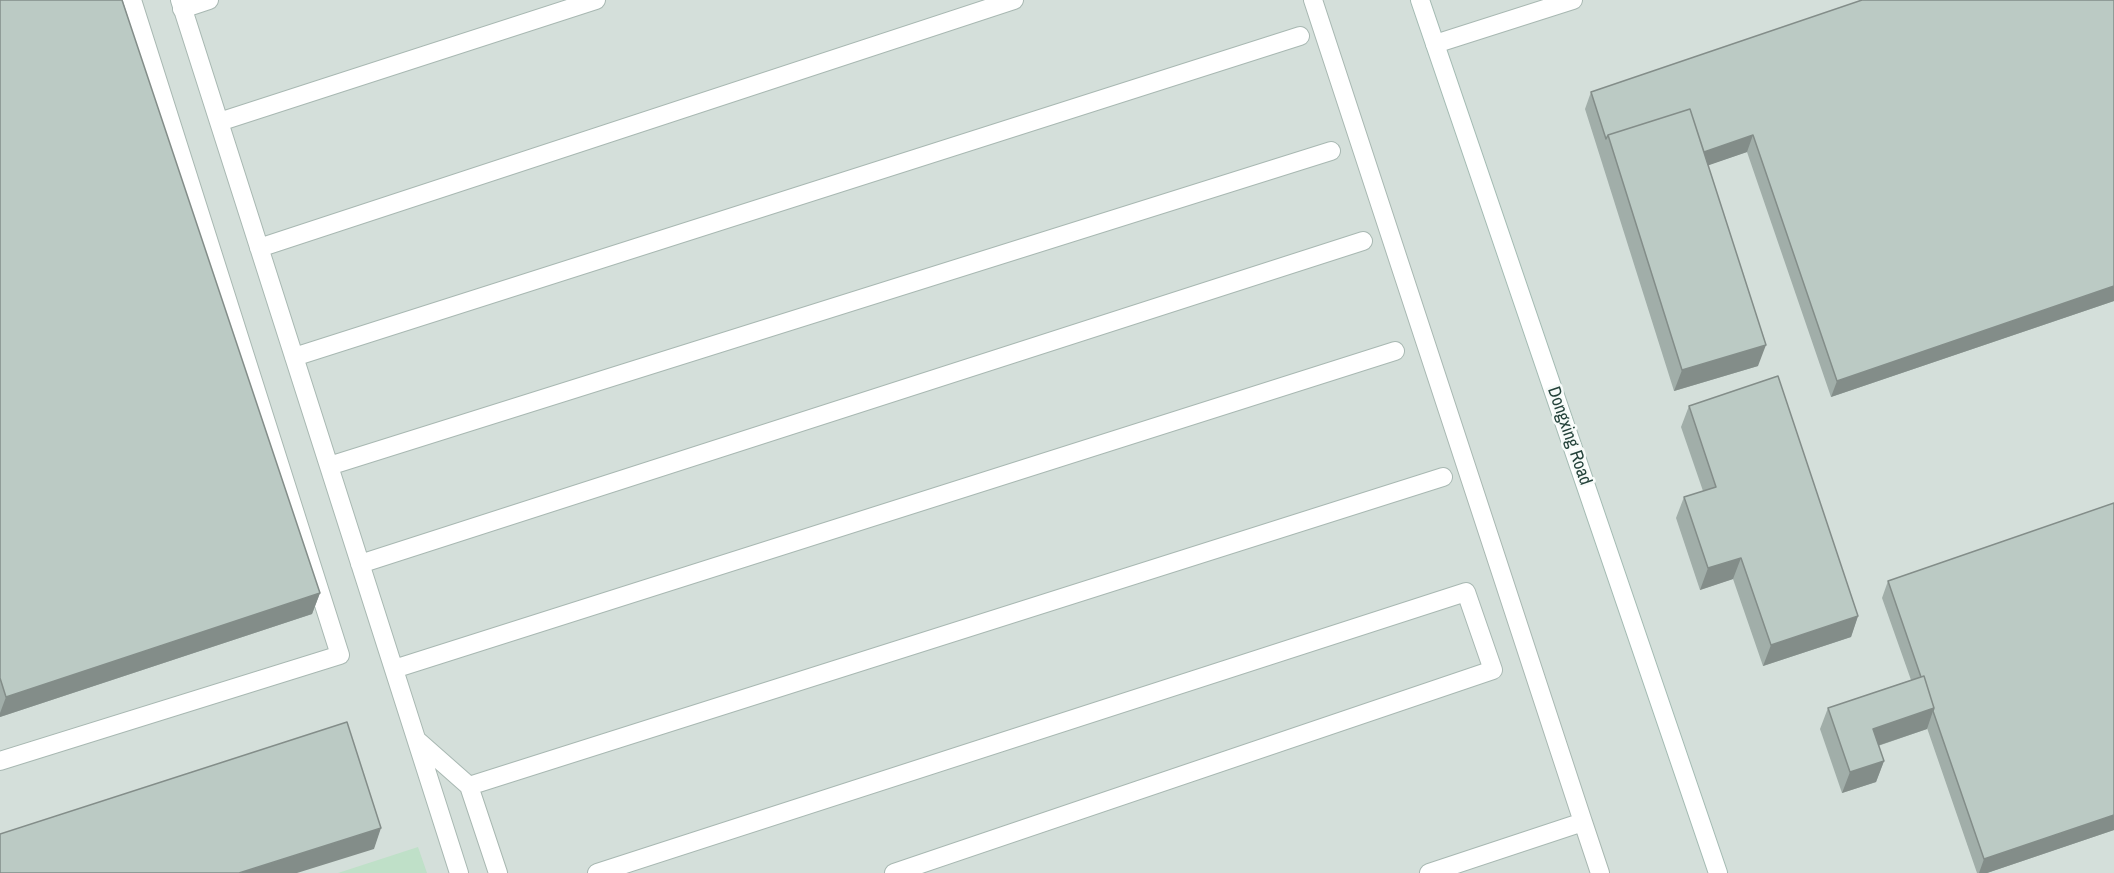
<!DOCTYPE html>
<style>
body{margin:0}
canvas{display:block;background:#e6efeb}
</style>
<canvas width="2114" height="873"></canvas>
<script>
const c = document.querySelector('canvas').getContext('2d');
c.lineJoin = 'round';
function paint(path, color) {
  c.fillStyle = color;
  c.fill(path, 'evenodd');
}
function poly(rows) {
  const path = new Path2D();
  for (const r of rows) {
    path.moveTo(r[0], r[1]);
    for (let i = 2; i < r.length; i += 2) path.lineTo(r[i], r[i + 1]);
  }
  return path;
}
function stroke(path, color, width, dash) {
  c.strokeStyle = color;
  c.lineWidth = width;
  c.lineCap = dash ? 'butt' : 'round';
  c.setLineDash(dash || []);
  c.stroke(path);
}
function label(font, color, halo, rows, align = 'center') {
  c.font = font + ' "Archivo Narrow",sans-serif';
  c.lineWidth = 5;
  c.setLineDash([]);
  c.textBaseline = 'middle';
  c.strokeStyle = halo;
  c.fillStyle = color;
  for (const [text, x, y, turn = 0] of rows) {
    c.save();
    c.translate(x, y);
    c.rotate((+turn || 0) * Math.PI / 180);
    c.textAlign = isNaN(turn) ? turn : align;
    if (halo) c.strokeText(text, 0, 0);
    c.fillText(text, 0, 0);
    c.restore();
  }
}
const built = poly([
 [0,0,2114,0,2114,873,0,873]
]);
const green = poly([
 [418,847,427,873,338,873]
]);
const lane = poly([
 [180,0,459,873],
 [1313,0,1583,822,1429,873],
 [182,9,209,0],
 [1435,44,1573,0],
 [219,122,596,0],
 [259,248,1014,0],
 [294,357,1300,36],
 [329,466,1331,151],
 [360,564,1363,241],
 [394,669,1395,351],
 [418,741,469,786,498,873],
 [0,761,340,655,132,0],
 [469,786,1443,477],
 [1583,822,1600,873],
 [597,873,1466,592,1493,670,894,873]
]);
const secondary = poly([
 [1420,0,1718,873]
]);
const wall = poly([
 [0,0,320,593,312,614,0,717],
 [2114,0,2114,301,1831,397,1747,152,1708,165,1758,366,1674,391,1585,109,1591,92],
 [1689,406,1858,616,1851,637,1763,666,1733,579,1700,590,1676,518,1684,497,1703,491,1681,427],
 [2114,503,2114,830,1987,873,1977,873,1927,728,1927,729,1878,746,1884,761,1876,782,1842,793,1820,729,1828,708,1911,680,1882,598,1888,581]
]);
const shadedWall = poly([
 [1753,135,1747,152,1695,170,1701,153],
 [2114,286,2114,301,1831,397,1837,381],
 [1766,345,1758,366,1674,391,1682,370],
 [1741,558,1733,579,1700,590,1708,568],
 [320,593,312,614,0,717,0,713,6,697],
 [1858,616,1851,637,1763,666,1771,645],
 [1934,708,1927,729,1865,750,1873,729],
 [1884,761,1876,782,1842,793,1850,772],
 [2114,815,2114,830,1987,873,1979,873,1984,859],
 [381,828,374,849,297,873,239,873]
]);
const building = poly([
 [0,0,122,0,320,593,6,697,0,678,0,0],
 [1862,0,2114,0,2114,286,1837,381,1753,135,1704,152,1690,109,1608,135,1606,139,1591,92,1862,0],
 [1690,109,1766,345,1682,370,1608,135,1690,109],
 [1778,376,1858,616,1771,645,1741,558,1708,568,1684,497,1716,487,1689,406,1778,376],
 [2114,503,2114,815,1984,859,1933,711,1934,708,1924,676,1921,677,1888,581,2114,503],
 [1924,676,1934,708,1873,729,1884,761,1850,772,1828,708,1924,676],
 [347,722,381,828,239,873,0,873,0,834,347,722]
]);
const streetNames = [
 ["Dongxing Road",1569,436,71]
];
paint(built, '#d4dfda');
paint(green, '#bfe0c8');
stroke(lane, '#a8b8b2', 20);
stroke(secondary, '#a4bbb3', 20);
stroke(lane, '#fff', 18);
stroke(secondary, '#fff', 18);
paint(wall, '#a1aea9');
paint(shadedWall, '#838d89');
paint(building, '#bbcac4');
stroke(building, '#838d89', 1.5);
label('18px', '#24423a', '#f7fbf9', streetNames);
</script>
